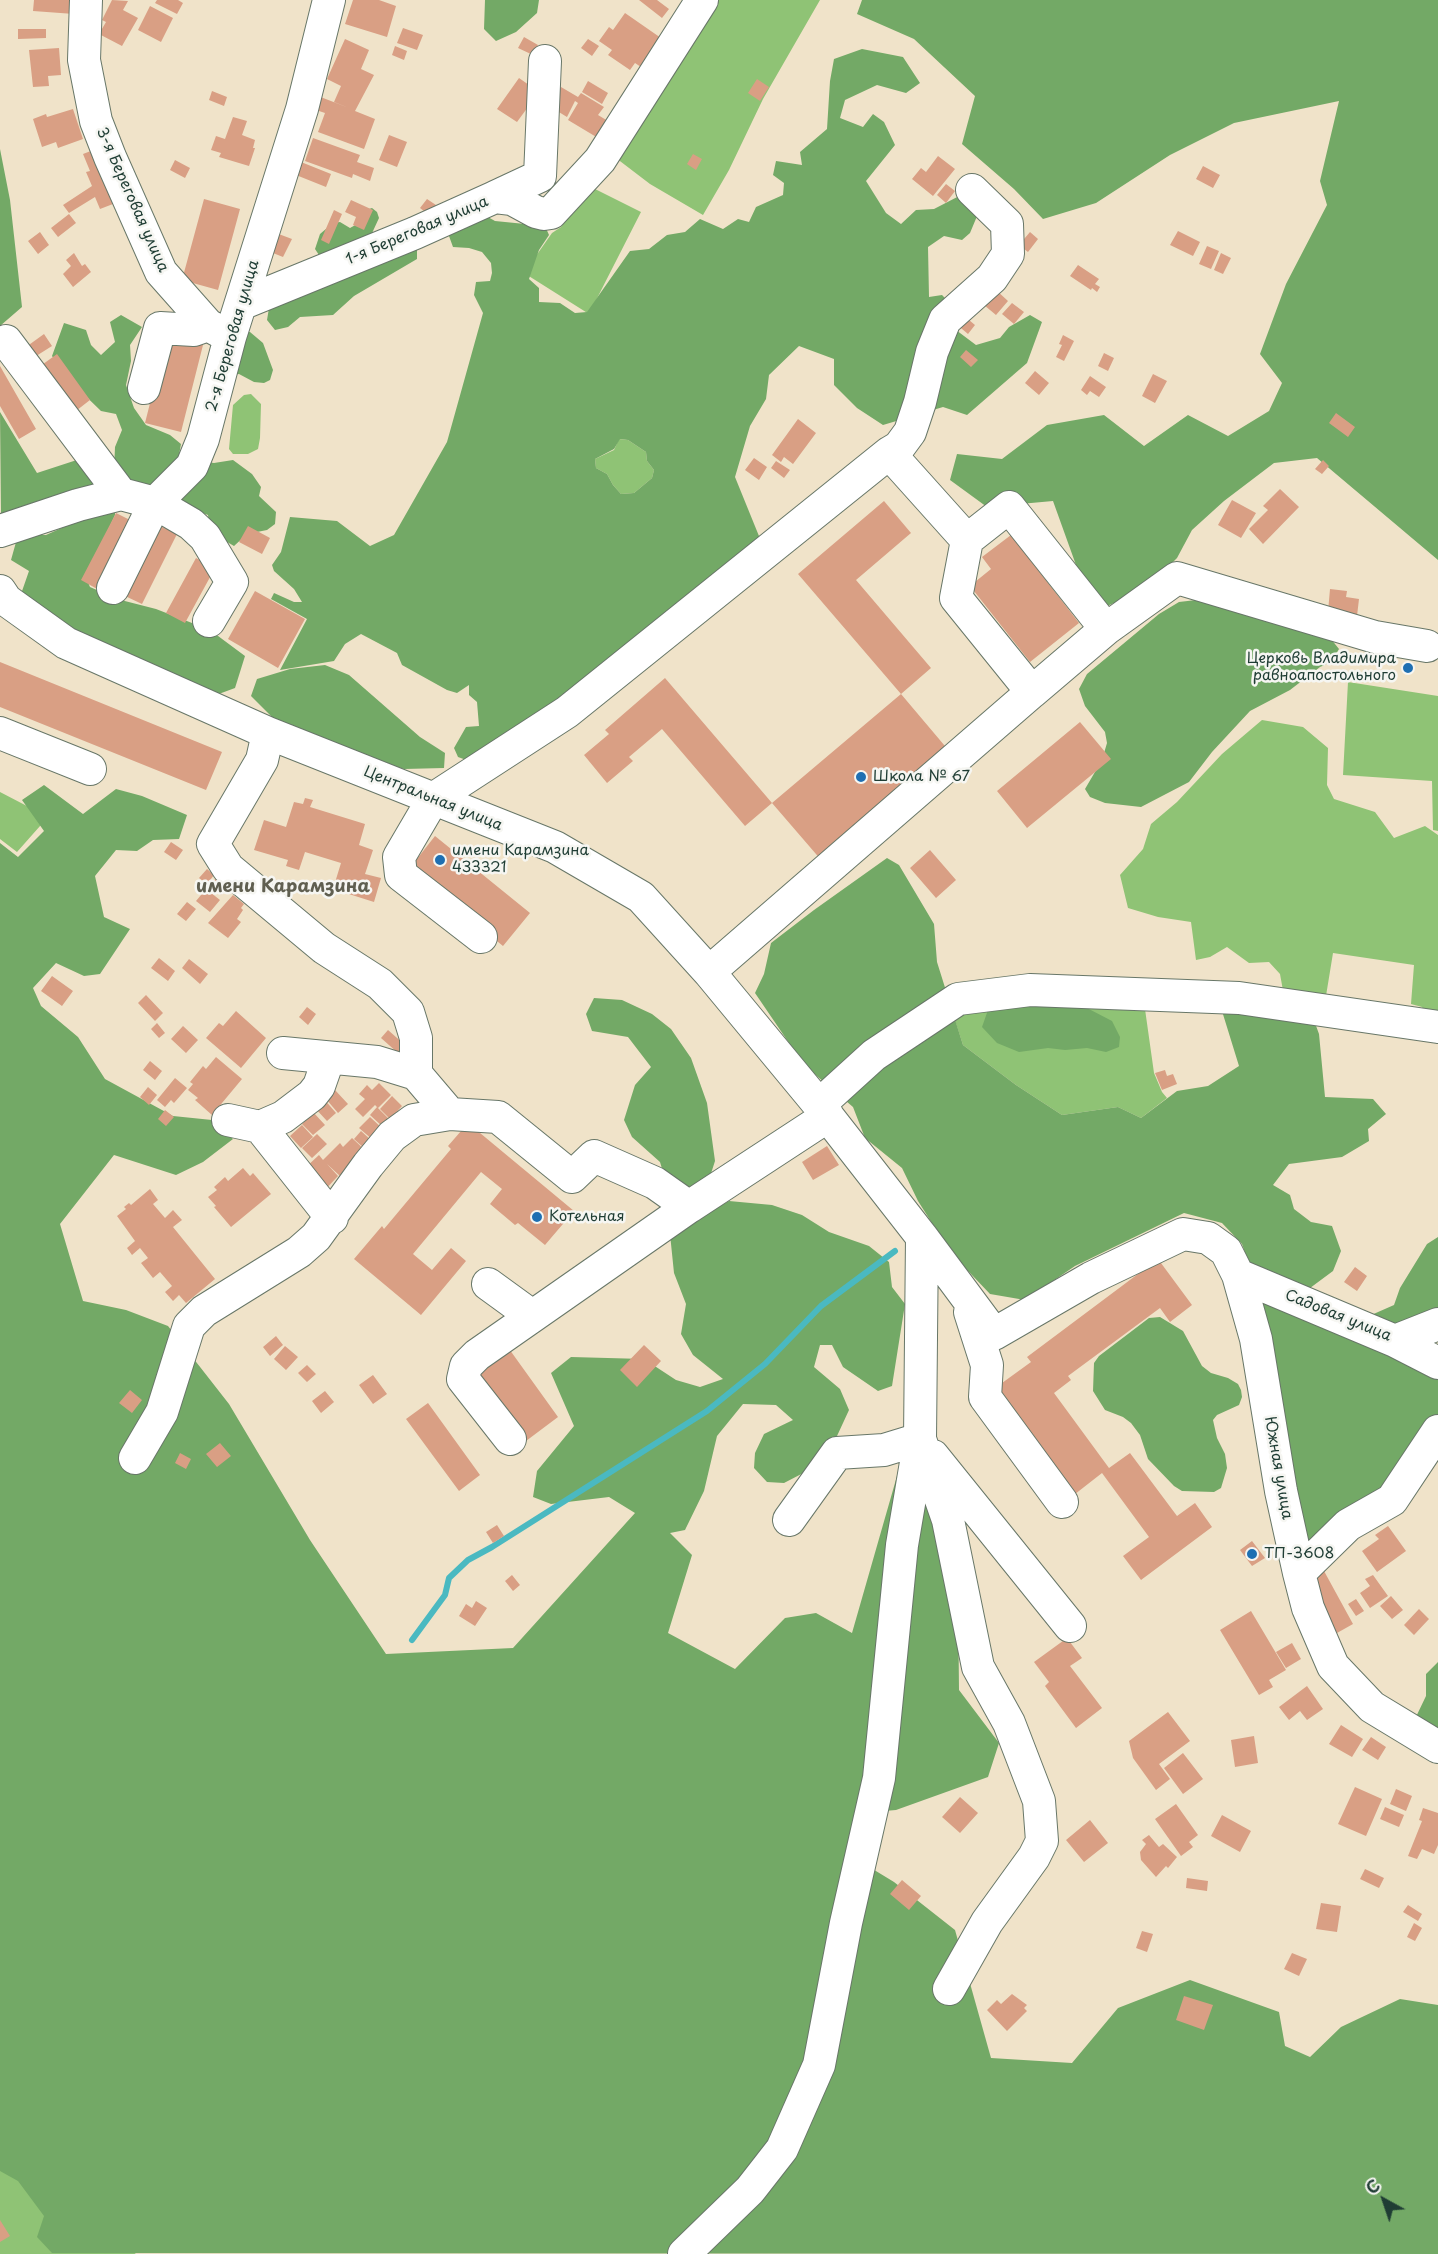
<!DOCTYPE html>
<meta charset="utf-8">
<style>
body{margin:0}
#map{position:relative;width:1438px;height:2254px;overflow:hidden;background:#f0e3c9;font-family:"Playpen Sans",sans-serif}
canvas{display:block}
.north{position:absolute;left:1354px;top:2170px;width:60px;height:60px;-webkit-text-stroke:4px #f6f6f2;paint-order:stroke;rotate:320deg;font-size:16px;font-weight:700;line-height:24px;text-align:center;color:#1f3d34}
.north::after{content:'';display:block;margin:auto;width:21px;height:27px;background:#1f3d34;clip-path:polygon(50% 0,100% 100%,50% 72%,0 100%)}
</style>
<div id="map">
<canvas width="1438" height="2254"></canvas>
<div class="north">С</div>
</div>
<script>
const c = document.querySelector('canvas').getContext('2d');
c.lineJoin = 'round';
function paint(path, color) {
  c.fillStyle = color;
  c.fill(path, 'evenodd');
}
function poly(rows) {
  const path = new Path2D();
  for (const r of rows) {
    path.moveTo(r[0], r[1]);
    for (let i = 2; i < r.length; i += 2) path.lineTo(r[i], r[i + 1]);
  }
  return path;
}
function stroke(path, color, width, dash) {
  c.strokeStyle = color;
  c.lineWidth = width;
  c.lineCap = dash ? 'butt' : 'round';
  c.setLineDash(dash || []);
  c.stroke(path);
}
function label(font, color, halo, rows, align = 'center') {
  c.font = font + ' "Playpen Sans",sans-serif';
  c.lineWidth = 5;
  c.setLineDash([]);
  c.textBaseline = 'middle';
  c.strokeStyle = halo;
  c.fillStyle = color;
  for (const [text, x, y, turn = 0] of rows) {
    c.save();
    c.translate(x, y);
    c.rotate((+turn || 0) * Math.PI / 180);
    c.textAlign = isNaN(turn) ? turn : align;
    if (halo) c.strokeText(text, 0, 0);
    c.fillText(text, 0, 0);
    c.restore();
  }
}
const green = poly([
 [709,0,820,0,763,99,729,170,703,215,650,184,612,155],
 [589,186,641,212,589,314,524,273,552,233,561,227],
 [251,394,261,404,260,438,258,449,248,454,233,454,229,449,233,405,244,395],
 [619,439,628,440,646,452,647,461,654,470,652,478,634,493,621,494,613,485,607,474,596,468,595,459,614,450],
 [1348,682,1438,696,1438,831,1433,830,1432,781,1343,775],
 [1262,720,1303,727,1328,748,1327,785,1334,799,1375,812,1394,838,1425,826,1438,835,1438,1017,1426,1016,1422,1007,1411,1004,1414,965,1333,953,1325,1002,1284,996,1280,974,1269,962,1249,963,1227,947,1210,957,1196,960,1191,922,1158,917,1128,908,1120,875,1143,849,1151,824,1177,802,1222,754],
 [0,792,48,817,17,852,0,839],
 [1144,1002,1154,1073,1162,1092,1167,1098,1141,1118,1118,1107,1062,1115,1016,1085,963,1045,952,1011],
 [0,2163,136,2254,0,2254]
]);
const forest = poly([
 [485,0,539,0,537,13,516,32,496,41,484,29],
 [862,0,1438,0,1438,560,1317,458,1274,463,1224,501,1192,530,1177,558,1147,588,1105,607,1076,565,1053,501,987,507,950,480,957,454,1002,459,1047,425,1104,415,1144,446,1188,415,1228,436,1269,411,1282,383,1260,354,1286,284,1327,205,1320,181,1339,101,1234,123,1170,155,1096,203,1043,219,1014,189,962,144,975,96,914,39,857,14],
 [862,49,903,57,920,83,906,93,877,85,845,100,840,118,863,127,873,114,884,122,895,145,866,181,886,213,901,224,916,210,934,209,965,193,980,209,970,233,962,240,944,236,928,247,929,297,942,295,952,305,956,330,976,345,1000,338,1009,327,1030,315,1042,322,1027,363,967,415,943,407,883,425,857,408,834,385,834,359,799,346,769,375,766,399,750,426,735,477,761,541,607,668,469,761,458,757,454,748,466,727,479,726,477,702,469,695,469,685,457,693,447,690,402,665,397,653,361,634,345,644,334,661,280,670,307,619,271,599,274,593,294,602,302,602,294,589,274,571,272,565,281,552,290,517,337,521,370,546,394,535,447,442,483,313,474,295,476,282,490,281,492,273,491,263,482,252,469,248,453,247,449,236,454,227,479,212,495,221,545,226,549,235,539,250,529,279,539,288,539,302,560,303,575,313,587,312,630,251,649,249,667,235,685,232,700,219,723,229,738,219,749,222,756,207,783,195,784,183,773,175,776,161,802,165,800,152,827,129,830,81,834,59],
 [620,439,628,440,646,452,647,461,654,470,652,478,634,493,621,494,613,485,607,474,596,468,595,459,614,449],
 [0,149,10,200,22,307,0,326],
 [372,208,377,212,379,218,367,244,305,267,307,259,319,255,315,249,320,234,333,223,340,222,350,228,359,223,366,210],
 [408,250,417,250,417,259,354,296,333,315,300,317,288,327,275,330,267,320,269,308],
 [121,315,142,327,130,345,131,361,126,385,134,408,146,425,170,435,181,444,179,455,173,468,145,490,114,471,115,447,122,430,116,414,101,411,65,376,52,356,64,323,86,330,91,345,101,355,115,342,110,322],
 [244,332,250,332,263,343,273,370,270,380,264,383,254,382,239,374,232,375],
 [0,412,37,473,86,457,96,489,1,514],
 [233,460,252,474,261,487,259,496,276,512,275,524,267,530,247,534,234,546,210,532,208,515,194,510,168,495,201,461,214,463],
 [115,504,115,515,86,578,90,587,117,599,156,609,210,630,245,656,235,688,216,695,68,639,21,594,29,571,11,560,18,535,46,535],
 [1196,600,1217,603,1331,639,1339,649,1331,662,1320,667,1290,690,1250,711,1212,752,1189,782,1141,807,1105,803,1090,797,1085,789,1102,760,1107,743,1105,732,1085,706,1079,689,1087,674,1159,614,1179,602],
 [325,665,349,675,420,737,445,753,444,768,404,769,307,738,279,724,251,696,257,679,290,669],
 [44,785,83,814,116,789,142,796,187,815,179,839,153,840,137,851,116,850,95,876,104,917,130,929,100,974,84,976,56,963,33,988,41,1006,78,1037,105,1079,173,1116,212,1120,233,1139,203,1162,176,1175,114,1155,60,1224,83,1301,126,1310,168,1326,229,1404,310,1540,386,1654,513,1648,635,1513,609,1497,551,1504,533,1497,537,1471,574,1426,551,1373,571,1357,644,1359,676,1380,700,1387,723,1379,693,1355,681,1334,686,1304,674,1273,670,1234,729,1201,772,1205,802,1215,829,1232,869,1246,889,1262,892,1287,905,1304,892,1386,878,1391,843,1367,832,1345,820,1345,814,1367,840,1389,849,1410,831,1449,811,1469,784,1483,767,1482,754,1468,755,1453,764,1434,793,1420,776,1405,743,1404,717,1436,704,1491,685,1530,670,1533,692,1555,668,1633,735,1669,785,1618,816,1613,852,1633,899,1469,924,1484,958,1601,959,1690,999,1743,988,1777,896,1810,861,1813,871,1868,894,1882,955,1930,991,2058,1072,2063,1118,2008,1190,1980,1279,2012,1285,2046,1310,2057,1341,2027,1400,1999,1438,2005,1438,2254,52,2253,37,2237,44,2216,18,2181,0,2171,0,843,18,857,44,831,22,800],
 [887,858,899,865,934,924,937,962,963,1045,1016,1085,1062,1115,1118,1107,1141,1118,1177,1091,1208,1086,1239,1066,1222,1011,1315,1023,1319,1034,1325,1097,1373,1099,1386,1114,1368,1129,1369,1141,1342,1157,1289,1164,1273,1185,1290,1195,1294,1209,1311,1222,1332,1226,1341,1251,1333,1271,1306,1291,1250,1267,1242,1244,1222,1223,1184,1213,1075,1266,1025,1300,990,1294,951,1253,918,1201,902,1168,865,1138,853,1107,804,1065,755,993,764,974,771,943,814,910],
 [594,998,622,1000,652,1014,671,1029,691,1058,707,1103,715,1161,707,1186,690,1200,666,1182,660,1162,632,1137,624,1120,635,1085,651,1067,628,1037,592,1031,586,1014],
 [1009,1001,1085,1007,1112,1021,1120,1037,1119,1047,1106,1052,1087,1048,1065,1050,1048,1048,1019,1052,997,1043,982,1027,988,1010],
 [1438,1237,1438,1319,1396,1334,1369,1316,1394,1305,1400,1288,1427,1244],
 [1255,1289,1438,1372,1438,1423,1398,1481,1303,1552],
 [1160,1317,1183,1331,1202,1366,1211,1373,1228,1378,1238,1384,1241,1390,1242,1397,1239,1405,1217,1415,1213,1420,1217,1438,1225,1454,1227,1468,1221,1488,1214,1492,1182,1491,1174,1486,1148,1459,1140,1435,1131,1423,1123,1417,1105,1410,1093,1391,1094,1363,1099,1356,1149,1318],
 [1438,1662,1438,1738,1414,1721,1426,1696,1426,1674]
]);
const stream = poly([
 [412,1640,445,1595,449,1578,468,1560,492,1547,707,1411,765,1364,821,1306,895,1251]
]);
const building = poly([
 [34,0,75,0,74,14,33,11],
 [112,0,128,1,123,10,138,18,122,46,99,34,106,22,102,20],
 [157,0,178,0,183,3,177,14,155,3],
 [353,0,379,0,396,6,387,37,345,24],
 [639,0,657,0,669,9,662,18],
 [150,6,173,18,161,42,138,30],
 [625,13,661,38,641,67,635,63,630,70,608,55,612,50,599,41,609,27,613,30],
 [403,28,423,35,417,50,397,43],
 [18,29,46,29,46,38,18,39],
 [524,37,538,45,533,55,518,48],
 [345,39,369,50,361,69,374,75,355,111,375,119,364,149,318,132,325,113,313,109,318,96,349,108,334,102,341,86,327,79],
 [588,39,599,46,592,56,581,48],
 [395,46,407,51,404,60,392,55],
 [59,48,61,75,48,76,49,86,33,87,29,50],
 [519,78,539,92,517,122,497,109],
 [757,79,769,87,760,101,748,93],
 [588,81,608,93,602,104,582,92],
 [561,87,578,97,581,93,604,107,598,115,608,121,598,138,568,120,578,103,575,101,567,117,549,106],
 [212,91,227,97,224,106,209,100],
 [73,109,83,139,58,148,56,142,42,147,33,119,46,114,47,117],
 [233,117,247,121,242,135,255,140,253,148,255,148,249,166,219,157,221,153,211,150,216,136,225,139],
 [389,135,407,142,397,167,379,160],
 [313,138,360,155,357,162,374,168,370,181,353,174,352,178,305,161],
 [96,149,112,191,108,192,113,204,100,209,95,197,69,213,63,205,92,186,86,172,90,171,83,154],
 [693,154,702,159,696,170,687,164],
 [938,156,955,169,933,196,912,179,921,168,926,172],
 [175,160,190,168,185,178,170,170],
 [296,160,331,174,326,187,291,173],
 [1203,166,1220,175,1213,188,1196,179],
 [946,184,955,191,946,203,937,195],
 [204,199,240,209,218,290,182,280],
 [427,199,436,205,429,215,420,208],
 [351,200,373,210,364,230,353,225,356,217,345,212],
 [334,210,342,214,329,244,321,240],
 [69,214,76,223,58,237,51,228],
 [1178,231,1200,242,1193,256,1170,245],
 [40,232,49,245,38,254,28,241],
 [1030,232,1038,239,1028,252,1019,245],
 [276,233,292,239,283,257,273,253,277,241,273,240],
 [1207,246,1219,251,1211,269,1199,264],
 [74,253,82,266,85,264,91,272,73,287,63,274,71,266,66,260],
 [1221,253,1231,258,1223,274,1214,270],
 [1078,265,1099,279,1095,284,1100,287,1097,292,1092,288,1091,290,1070,276],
 [996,290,1008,301,996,315,984,305],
 [1012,303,1024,312,1014,324,1002,314],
 [963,315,975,325,968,334,955,323],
 [44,334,52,346,33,358,26,347],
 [1063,335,1074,341,1064,361,1056,357,1062,345,1059,344],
 [167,336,203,345,181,432,145,423],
 [966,350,978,360,971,367,960,357],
 [1104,353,1114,358,1108,371,1098,366],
 [57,354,90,400,72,414,39,367],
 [0,366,36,429,19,439,0,406],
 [1035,371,1049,383,1039,395,1025,383],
 [1153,374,1167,381,1155,403,1142,396],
 [1090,376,1106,387,1099,397,1090,391,1087,395,1081,390],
 [1336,413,1355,427,1348,437,1329,423],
 [798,419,816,433,793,464,784,457,781,462,772,455],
 [754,458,767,467,759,480,745,470],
 [1323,460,1329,466,1322,474,1315,469],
 [776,461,790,470,784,478,771,468],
 [1280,489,1299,507,1263,544,1249,529,1268,510,1263,506],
 [1232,500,1256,513,1241,538,1218,525],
 [884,501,911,533,856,580,931,668,901,694,798,574],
 [116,513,134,522,99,590,81,580],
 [158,525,177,534,142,604,123,595],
 [248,526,270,538,262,554,239,542],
 [1011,535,1079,623,1030,662,970,586,991,569,982,557],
 [196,558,215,568,185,623,166,613],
 [1330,589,1347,591,1346,597,1359,599,1357,616,1328,612],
 [255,591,305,619,278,668,228,639],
 [0,662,222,752,206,790,0,707],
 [665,678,772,803,745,826,662,729,629,757,633,761,607,783,584,755,609,734,605,730],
 [901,694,950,752,822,861,772,803],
 [1080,722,1111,759,1027,828,997,791],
 [305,798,313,800,310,807,365,824,359,845,373,850,365,874,381,878,374,902,333,889,341,863,305,852,299,870,286,866,288,860,254,850,264,820,286,827,294,802,303,804],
 [435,836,530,913,503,946,409,869],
 [171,842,183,850,176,860,164,852],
 [930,850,956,880,936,898,910,868],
 [207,869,214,875,207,884,199,878],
 [216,878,227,887,221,895,210,886],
 [206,889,220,900,210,912,196,901],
 [233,895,244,904,241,908,243,910,237,919,241,922,228,938,208,923],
 [187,902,196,909,186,921,177,914],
 [159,958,175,971,168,981,151,968],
 [189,959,208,974,200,984,182,968],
 [52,976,73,991,62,1006,41,991],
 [146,995,163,1013,155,1021,138,1003],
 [307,1007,316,1014,308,1025,299,1017],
 [236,1011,266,1038,241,1068,206,1038,219,1023,223,1026],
 [157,1023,165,1033,159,1038,151,1029],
 [183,1026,198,1040,186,1053,171,1039],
 [388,1030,405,1045,398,1053,381,1038],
 [216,1057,242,1079,212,1115,195,1100,198,1098,188,1090,193,1084,190,1082,203,1066,206,1069],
 [150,1061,162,1071,155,1080,143,1070],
 [1165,1070,1167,1076,1173,1074,1177,1084,1162,1090,1155,1073],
 [175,1078,187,1088,174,1103,171,1100,165,1107,157,1100],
 [379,1083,391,1095,378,1108,375,1105,363,1117,355,1109,365,1099,359,1094,367,1085,372,1090],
 [148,1087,157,1095,149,1105,140,1097],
 [335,1090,348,1104,338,1113,326,1099],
 [392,1096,402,1106,390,1119,380,1109],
 [324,1099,336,1113,327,1121,314,1107],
 [377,1107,391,1121,384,1128,370,1115],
 [165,1110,174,1117,166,1126,158,1119],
 [314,1113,325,1125,313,1135,302,1124],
 [370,1117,383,1129,373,1140,359,1128],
 [468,1123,574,1211,545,1245,518,1223,515,1225,490,1204,502,1189,481,1172,413,1254,432,1270,451,1248,466,1261,421,1315,354,1259,382,1226,384,1229,451,1149,448,1146],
 [302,1125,313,1137,301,1148,290,1136],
 [361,1131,372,1141,365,1149,354,1139],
 [317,1134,327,1144,312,1158,302,1148],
 [352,1138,366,1151,340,1176,327,1164,338,1176,323,1192,305,1168,319,1155,323,1160,340,1143,343,1147],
 [827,1146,839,1165,813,1180,802,1162],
 [243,1168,250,1176,253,1173,271,1194,231,1227,214,1207,216,1206,208,1197,217,1190,214,1187,225,1177,228,1181],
 [150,1189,158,1200,153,1204,165,1218,173,1210,182,1220,173,1227,215,1279,186,1303,179,1295,173,1301,165,1292,172,1286,160,1272,153,1278,141,1263,148,1258,140,1248,132,1255,127,1248,135,1241,117,1216,126,1209,124,1207,129,1203,131,1205],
 [1158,1259,1192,1305,1170,1322,1160,1308,1068,1376,1071,1380,1054,1393,1109,1468,1130,1453,1177,1516,1195,1503,1212,1527,1141,1580,1123,1556,1149,1537,1102,1473,1070,1498,991,1391,1031,1362,1027,1357],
 [1355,1267,1367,1276,1357,1291,1344,1282],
 [276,1336,283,1345,270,1356,263,1347],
 [644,1345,661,1361,637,1387,620,1370],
 [285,1346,298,1357,286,1370,274,1359],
 [507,1346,558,1417,526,1441,474,1370],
 [307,1365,316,1374,307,1382,298,1373],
 [373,1375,387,1394,373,1404,359,1385],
 [130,1390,142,1400,132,1413,119,1403],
 [325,1391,334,1402,321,1413,312,1401],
 [428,1403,480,1475,459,1491,406,1419],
 [220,1443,231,1456,217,1467,206,1454],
 [180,1453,191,1459,186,1469,175,1463],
 [497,1525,504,1536,493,1543,486,1532],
 [1388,1526,1406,1551,1377,1572,1362,1551,1379,1539,1375,1535],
 [1252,1541,1265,1558,1252,1566,1240,1550],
 [1324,1571,1353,1624,1337,1633,1307,1580],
 [512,1575,520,1585,513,1591,505,1581],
 [1373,1575,1388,1596,1370,1608,1360,1593,1370,1586,1365,1579],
 [1391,1596,1403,1610,1392,1619,1380,1606],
 [1356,1599,1364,1611,1356,1616,1348,1604],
 [476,1601,487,1608,475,1626,459,1616,466,1604,472,1608],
 [1419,1609,1429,1619,1414,1635,1404,1625],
 [1251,1611,1286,1670,1269,1680,1273,1687,1259,1695,1220,1630],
 [1067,1638,1082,1658,1070,1666,1102,1708,1076,1728,1045,1686,1049,1682,1034,1662],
 [1292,1643,1301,1659,1286,1668,1276,1652],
 [1307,1686,1323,1709,1307,1720,1300,1711,1289,1720,1279,1707],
 [1168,1712,1190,1741,1159,1764,1170,1779,1156,1790,1133,1758,1129,1741],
 [1341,1725,1363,1739,1352,1757,1329,1744],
 [1254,1736,1258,1763,1235,1767,1231,1740],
 [1371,1737,1386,1747,1378,1760,1362,1750],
 [1183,1753,1203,1779,1183,1794,1164,1768],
 [1355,1787,1382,1799,1366,1836,1338,1824],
 [1396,1789,1412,1796,1406,1811,1390,1804],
 [960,1797,978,1813,960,1833,942,1817],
 [1176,1804,1198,1835,1189,1842,1193,1847,1181,1856,1155,1819],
 [1385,1807,1404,1815,1399,1827,1380,1819],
 [1423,1808,1438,1813,1438,1845,1434,1854,1422,1849,1417,1859,1408,1856,1422,1821,1419,1820],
 [1222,1815,1251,1831,1240,1852,1211,1836],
 [1090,1820,1108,1843,1084,1862,1066,1840],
 [1149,1835,1159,1847,1163,1844,1177,1857,1168,1868,1166,1866,1156,1877,1141,1860,1140,1852,1146,1844,1142,1840],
 [1365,1869,1384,1878,1379,1888,1360,1879],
 [1187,1878,1208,1881,1207,1891,1186,1888],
 [902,1880,921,1896,909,1910,890,1894],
 [1321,1903,1341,1906,1337,1932,1316,1929],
 [1408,1905,1422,1914,1418,1921,1403,1912],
 [1414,1923,1422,1928,1415,1941,1407,1937],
 [1142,1931,1153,1934,1147,1952,1136,1948],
 [1292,1953,1307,1959,1299,1976,1284,1969],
 [1012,1994,1027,2005,1024,2008,1027,2011,1007,2031,987,2010,997,2000,1001,2004],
 [1184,1996,1213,2005,1204,2030,1176,2020],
 [0,2220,10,2236,0,2242]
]);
const minor = poly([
 [86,0,84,60,96,121,110,157,161,272,208,325,230,337],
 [495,197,540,176,545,61],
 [241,304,415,233,495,197,512,199,536,212,544,214,551,213,600,160,702,0],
 [6,341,121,494],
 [144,388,160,328,194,330,208,325],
 [889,453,899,447,910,432,920,402,932,352,945,320,992,278,1008,254,1007,224,972,190],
 [0,531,78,505,121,494,155,503,192,466,203,439,230,337,302,109,329,0],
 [967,540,1009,507,1106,629],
 [113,588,155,503,191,524,205,537,232,582,209,621],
 [0,591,6,600,66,643,268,733,555,847,641,897,709,972,819,1105,922,1237,994,1334,1091,1278,1183,1234,1208,1238,1226,1251,1238,1275,1256,1339,1281,1491,1299,1573,1308,1608,1333,1666,1372,1707,1438,1747],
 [1032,692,1106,629,1177,578,1375,637,1427,646],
 [0,733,90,769],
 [268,733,262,760,213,844,228,868,324,948,380,984,408,1012,416,1038,416,1074],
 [481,937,401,875,399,857,433,799,567,712,889,453,967,540,956,598,1032,692,709,972],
 [283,1053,377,1062,416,1074,450,1114,498,1117,572,1177,594,1156,655,1183,689,1207],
 [819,1105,874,1055,958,999,1030,990,1239,998,1438,1027],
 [228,1120,260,1127,332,1218],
 [260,1127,283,1117,312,1095,319,1086,326,1066,331,1058],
 [1238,1275,1395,1341,1438,1324],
 [488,1284,532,1316],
 [970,1312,987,1365,985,1397,1062,1502],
 [1395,1341,1438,1363],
 [510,1439,463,1379,466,1366,477,1355,689,1207,828,1116],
 [921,1442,948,1520,978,1667,1009,1723,1039,1801,1042,1841,1034,1857,987,1922,949,1989],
 [933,1456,1070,1626],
 [135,1458,162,1412,189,1326,204,1311,299,1252,316,1237,368,1165,392,1136,414,1120,450,1114],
 [789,1520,837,1453,884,1450,920,1439],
 [1299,1573,1348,1525,1392,1500,1438,1431],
 [684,2254,750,2190,782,2149,819,2065,846,1923,879,1778,902,1545,920,1439,922,1237]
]);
const markers = [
 [1408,668,6,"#1f6fb2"],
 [861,777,6,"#1f6fb2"],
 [440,860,6,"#1f6fb2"],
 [537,1217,6,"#1f6fb2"],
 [1252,1554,6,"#1f6fb2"]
];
const streetNames = [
 ["3-я Береговая улица",132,200,66],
 ["1-я Береговая улица",417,231,-23],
 ["2-я Береговая улица",233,336,-74],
 ["Центральная улица",433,799,22],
 ["Садовая улица",1338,1316,22],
 ["Южная улица",1278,1468,80]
];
const poiNames = [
 ["Церковь Владимира",1396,659,"right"],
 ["равноапостольного",1396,676,"right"],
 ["Школа № 67",873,777],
 ["имени Карамзина",452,851],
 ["433321",452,868],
 ["Котельная",549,1217],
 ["ТП-3608",1264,1554]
];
const quarterNames = [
 ["имени Карамзина",283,887]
];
paint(green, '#8fc375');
paint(forest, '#73a966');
stroke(stream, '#4ab9c1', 6);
paint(building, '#d99f84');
stroke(minor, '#687768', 34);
stroke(minor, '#fff', 32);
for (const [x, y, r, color] of markers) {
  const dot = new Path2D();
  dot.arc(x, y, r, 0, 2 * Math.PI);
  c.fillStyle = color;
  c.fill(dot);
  stroke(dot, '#f6f6f2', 2);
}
label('15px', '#1f3d34', '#f6f6f2', streetNames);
label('15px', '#1f3d34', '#f6f6f2', poiNames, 'left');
label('bold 18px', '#605f50', '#f6f6f2', quarterNames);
</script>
